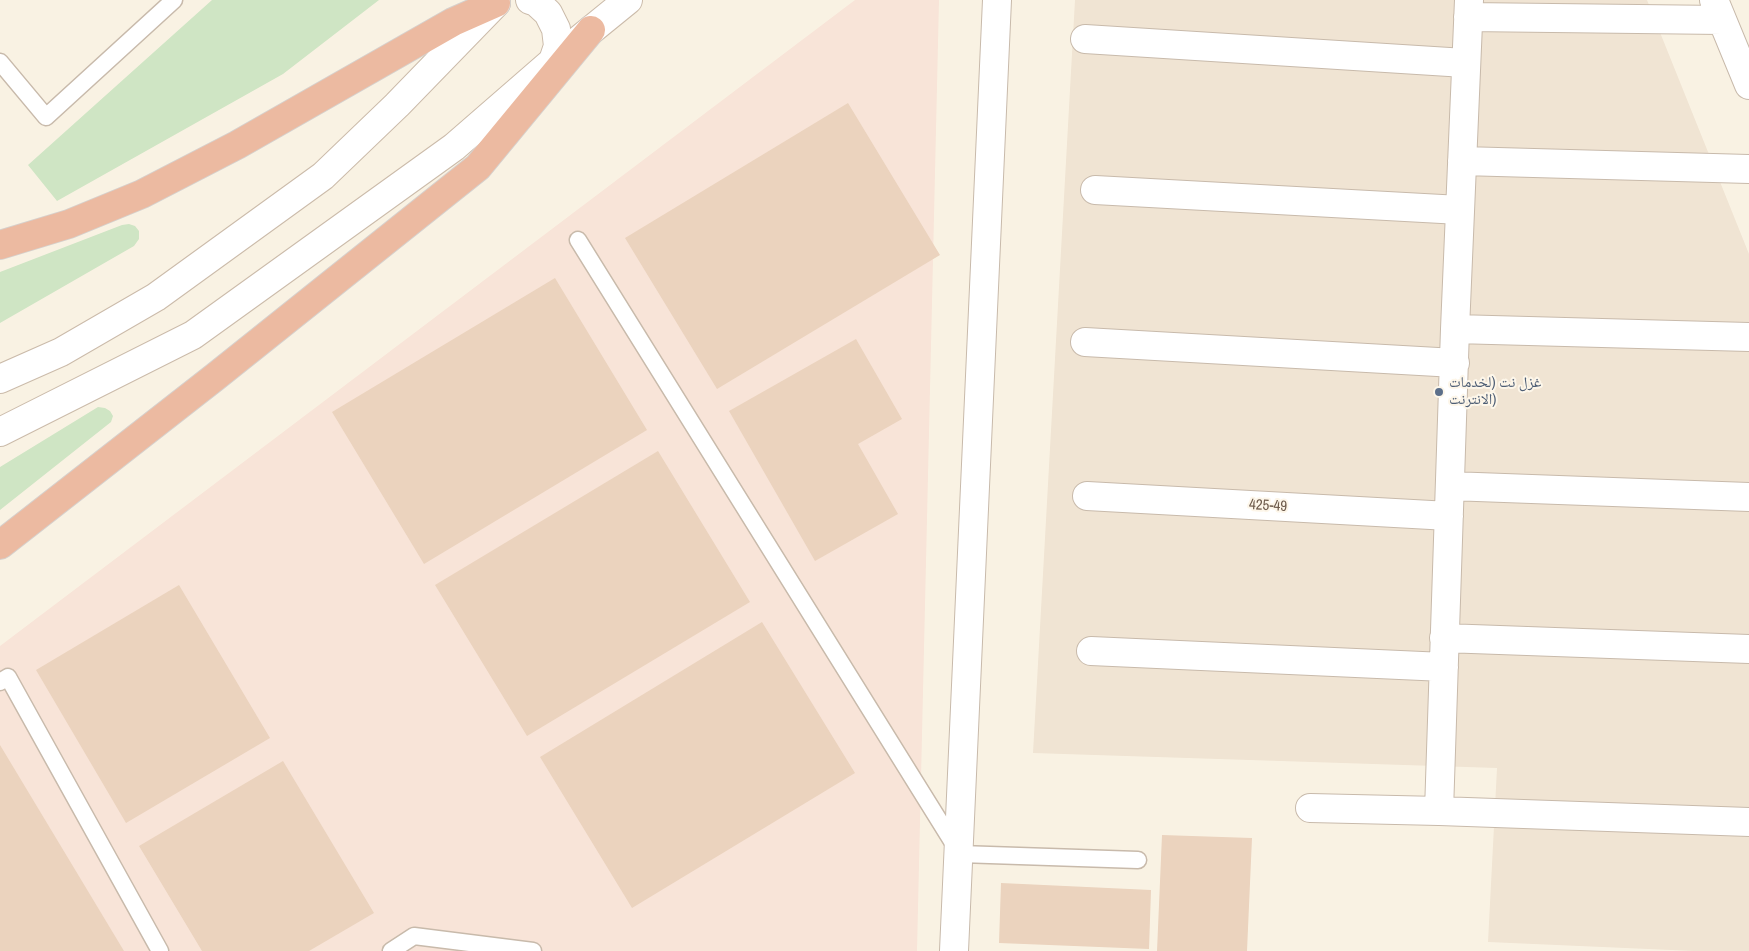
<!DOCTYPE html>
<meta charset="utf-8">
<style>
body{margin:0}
canvas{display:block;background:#f9f2e3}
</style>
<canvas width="1749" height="951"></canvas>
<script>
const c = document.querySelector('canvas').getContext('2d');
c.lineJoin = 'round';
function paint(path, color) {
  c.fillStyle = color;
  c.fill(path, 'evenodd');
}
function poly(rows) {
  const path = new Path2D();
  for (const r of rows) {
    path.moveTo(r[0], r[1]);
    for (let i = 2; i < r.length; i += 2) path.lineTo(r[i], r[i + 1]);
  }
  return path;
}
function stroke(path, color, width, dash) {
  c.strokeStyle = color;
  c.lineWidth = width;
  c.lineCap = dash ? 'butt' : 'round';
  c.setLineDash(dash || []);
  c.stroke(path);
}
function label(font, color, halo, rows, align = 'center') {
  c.font = font + ' "Archivo Narrow","Noto Naskh Arabic",sans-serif';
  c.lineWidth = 4;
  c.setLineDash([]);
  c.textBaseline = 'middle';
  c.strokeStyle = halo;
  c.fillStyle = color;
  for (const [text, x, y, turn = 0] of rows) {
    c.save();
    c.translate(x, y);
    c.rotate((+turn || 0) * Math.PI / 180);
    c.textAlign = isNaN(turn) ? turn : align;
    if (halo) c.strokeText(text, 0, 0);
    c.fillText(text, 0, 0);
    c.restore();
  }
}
const residential = poly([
 [1075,0,1647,0,1749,254,1749,951,1694,951,1488,942,1497,768,1033,753]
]);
const commercial = poly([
 [855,0,939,0,917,951,0,951,0,646]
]);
const green = poly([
 [212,0,379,0,283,74,57,201,28,165],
 [129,224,135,226,139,231,139,239,134,246,0,323,0,272,122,225],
 [98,407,105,408,110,411,113,416,111,422,0,510,0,467]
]);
const building = poly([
 [848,103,940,255,717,389,625,238],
 [555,278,647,430,424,564,332,412],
 [856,339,902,419,858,444,898,514,815,561,729,411],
 [658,451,750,602,527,736,435,585],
 [179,585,270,738,126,823,36,670],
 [762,622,855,773,632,908,540,757],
 [0,745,124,951,0,951],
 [283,761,374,913,309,951,202,951,139,846],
 [1162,835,1252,838,1247,951,1157,951],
 [1001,883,1151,890,1149,949,999,943]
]);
const lane = poly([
 [0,62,46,117,174,0],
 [578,240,960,854,1138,860],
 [0,682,8,677,160,951],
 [391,951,414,936,533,951]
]);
const street = poly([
 [1714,0,1749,85],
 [1468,17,1722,20],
 [1085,39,1465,63],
 [1462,161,1749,169],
 [1095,190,1460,210],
 [1455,329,1749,337],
 [1085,342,1455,363],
 [1450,486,1749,497],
 [1087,496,1449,516],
 [1444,638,1749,649],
 [1091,651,1444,667],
 [1310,808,1439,811,1749,822],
 [1439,811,1455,329,1469,0],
 [954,951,997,0]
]);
const secondary = poly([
 [530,0,536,2,548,13,556,29,558,46,553,61],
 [0,379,61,352,156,297,323,176,397,105,496,3],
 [0,432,193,335,454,147,553,61,628,0]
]);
const highway = poly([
 [0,245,69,224,142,194,237,145,453,22,496,3],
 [0,545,215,377,478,167,591,30]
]);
const markers = [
 [1439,392,5,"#5c6f8a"]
];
const serviceNames = [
 ["غزل نت (لخدمات",1449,383],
 ["الانترنت)",1449,400]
];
const streetNames = [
 ["425-49",1268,506,3]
];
paint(residential, '#f0e4d3');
paint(commercial, '#f8e4d8');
paint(green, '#cfe5c4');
paint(building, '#ebd3be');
stroke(lane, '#c8baab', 19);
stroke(street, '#c8baab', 30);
stroke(secondary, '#cbbbaa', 30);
stroke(highway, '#d6d1cd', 30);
stroke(lane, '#fff', 16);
stroke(street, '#fff', 28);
stroke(secondary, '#fff', 28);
stroke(highway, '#ecbaa1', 28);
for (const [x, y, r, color] of markers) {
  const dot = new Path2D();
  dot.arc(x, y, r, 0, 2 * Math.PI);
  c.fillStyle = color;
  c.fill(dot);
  stroke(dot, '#fdf6e9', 2);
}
label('15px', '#4e5e75', '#fdf6e9', serviceNames, 'left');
label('15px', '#6e5b4c', '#fdf6e9', streetNames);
</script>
